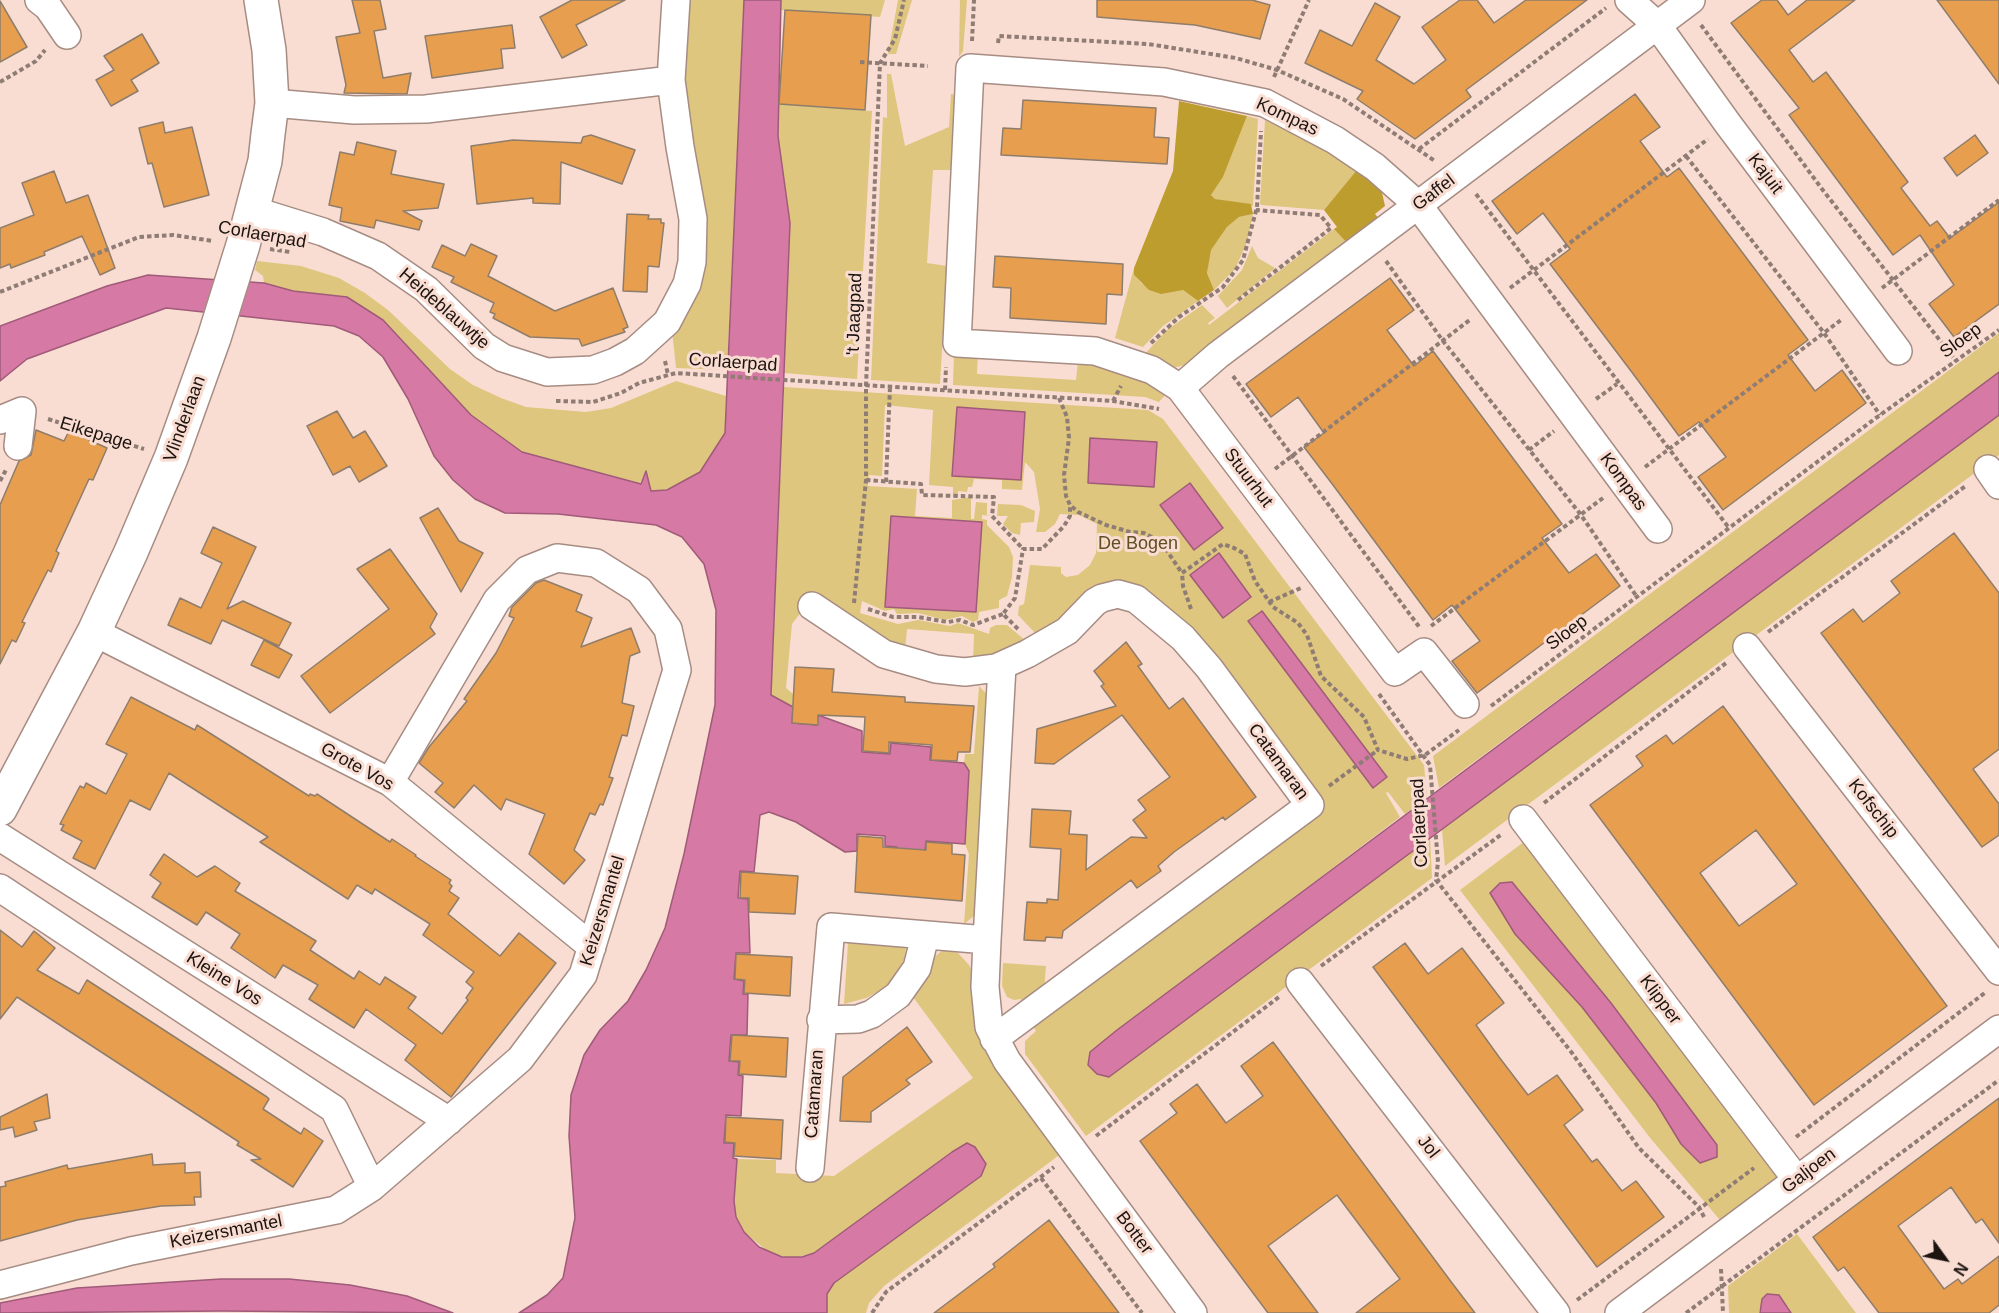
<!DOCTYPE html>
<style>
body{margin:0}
#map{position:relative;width:1999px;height:1313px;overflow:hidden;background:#f9ddd2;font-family:Arial,sans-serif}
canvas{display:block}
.north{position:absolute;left:1915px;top:1229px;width:60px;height:60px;-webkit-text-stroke:4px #f9ddd2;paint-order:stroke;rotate:123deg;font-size:16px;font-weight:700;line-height:24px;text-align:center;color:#1d1410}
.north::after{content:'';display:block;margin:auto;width:21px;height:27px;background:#1d1410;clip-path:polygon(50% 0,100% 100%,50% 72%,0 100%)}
</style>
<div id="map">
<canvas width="1999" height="1313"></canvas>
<div class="north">N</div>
</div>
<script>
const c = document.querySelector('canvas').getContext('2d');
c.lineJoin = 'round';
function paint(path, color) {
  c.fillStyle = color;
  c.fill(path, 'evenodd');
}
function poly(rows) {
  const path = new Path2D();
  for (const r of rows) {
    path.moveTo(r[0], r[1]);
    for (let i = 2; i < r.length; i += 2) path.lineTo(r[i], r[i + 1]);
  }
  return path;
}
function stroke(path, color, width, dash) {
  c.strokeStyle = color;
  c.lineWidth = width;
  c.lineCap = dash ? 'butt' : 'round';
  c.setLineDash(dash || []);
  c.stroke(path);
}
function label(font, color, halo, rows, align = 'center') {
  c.font = font + ' Arial,sans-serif';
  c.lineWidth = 6;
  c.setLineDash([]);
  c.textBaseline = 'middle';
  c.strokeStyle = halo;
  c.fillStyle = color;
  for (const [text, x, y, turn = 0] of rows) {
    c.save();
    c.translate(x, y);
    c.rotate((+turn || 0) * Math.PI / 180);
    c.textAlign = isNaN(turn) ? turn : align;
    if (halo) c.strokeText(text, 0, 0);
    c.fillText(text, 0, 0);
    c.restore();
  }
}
const green = poly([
 [689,0,744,0,727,370,676,368,672,330,691,294,683,95],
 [781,0,885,0,880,17,780,10],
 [898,0,912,0,896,54,888,54],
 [960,0,967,0,963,51,959,57],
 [887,74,891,74,905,146,949,127,951,94,957,95,953,170,933,170,927,263,947,266,940,384,871,380,883,117,887,118],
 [778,104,872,111,857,379,784,373,790,223,778,136],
 [1247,116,1258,119,1253,206,1215,199,1211,195,1223,177],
 [1265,120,1317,146,1356,171,1324,210,1261,205,1260,203],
 [1253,214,1247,242,1235,269,1214,290,1207,273,1210,251,1227,227,1239,217],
 [1334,229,1348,244,1188,364,1173,368,1143,356,1167,330,1202,305,1215,318,1208,323,1209,325],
 [1252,246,1258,258,1275,268,1227,308,1218,296,1242,270],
 [257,261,301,266,339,278,365,293,388,310,450,369,473,385,501,398,526,407,586,412,611,408,676,381,726,396,725,433,700,472,666,490,651,491,646,471,640,483,522,452,471,415,383,320,347,297,293,291,264,283,263,276,255,270],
 [1134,268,1134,275,1142,284,1183,290,1198,301,1163,326,1143,347,1115,338],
 [1999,333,1999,372,1439,788,1433,756],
 [954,353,978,354,977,374,1076,380,1078,361,1108,364,1168,392,1159,402,1145,397,953,385],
 [784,387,1148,410,1163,419,1424,765,1427,797,1405,814,1388,792,1386,793,1400,817,1090,1052,1109,1077,1430,837,1432,878,1086,1136,1025,1054,1025,1041,1036,1031,1032,1025,1325,807,1190,629,1144,587,1112,582,1035,641,973,661,974,634,907,629,905,651,805,607,792,624,786,688,793,694,793,707,771,695],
 [885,405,933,410,929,485,953,487,953,495,958,495,958,491,967,492,968,487,972,487,974,479,1002,480,1002,489,1022,490,1025,462,1034,472,1040,509,1036,532,1045,532,1055,524,1060,514,1079,515,1097,524,1096,553,1090,565,1078,575,1066,577,1061,573,1061,567,1030,565,1024,604,1019,606,1018,615,1036,634,1026,641,1007,625,996,625,990,628,989,634,958,623,950,626,918,620,898,624,860,613,862,601,885,611,894,609,897,614,918,613,945,620,962,616,973,622,978,620,979,612,999,608,999,600,1007,596,1012,577,1013,557,1009,547,987,525,987,520,982,519,982,515,992,516,987,515,987,503,976,502,974,519,971,519,971,497,952,500,952,518,915,516,917,489,868,486,869,475,882,476],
 [1262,611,1387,777,1374,788,1248,622],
 [1999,415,1999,455,1445,866,1442,829],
 [998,504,1021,505,1035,511,1034,522,1021,523,1020,535,1012,533,1003,524,1008,516,997,516],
 [979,686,991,699,980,911,964,924,969,854,965,844,969,771,964,763,965,754,974,754],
 [1529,838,1778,1178,1720,1220,1651,1139,1460,890],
 [848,943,906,947,904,959,898,972,885,988,866,998,844,1004],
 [943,950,958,953,969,965,975,978,974,1012,981,1043,1062,1153,884,1286,869,1303,866,1313,827,1313,827,1294,834,1283,967,1143,951,1152,814,1253,793,1258,771,1254,744,1232,736,1217,734,1201,737,1159,776,1160,776,1173,834,1176,973,1078,913,997,933,958],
 [1003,963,1046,966,1044,992,1024,1006,1021,999,1014,1000,1007,997,1002,986],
 [1797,1234,1856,1313,1791,1313,1788,1306,1759,1311,1760,1313,1729,1313,1728,1286]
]);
const forest = poly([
 [1179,101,1247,116,1223,177,1211,195,1215,199,1251,204,1253,214,1239,217,1227,227,1211,250,1207,273,1214,290,1198,301,1183,290,1161,294,1149,290,1134,275,1134,268,1173,171],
 [1356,171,1381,188,1385,206,1375,214,1380,220,1348,244,1334,229,1337,227,1324,210]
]);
const water = poly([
 [744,0,781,0,778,136,790,223,771,695,793,707,792,723,817,725,818,715,862,731,862,752,890,754,891,743,931,747,930,760,964,763,969,771,965,844,926,841,924,861,897,858,897,847,885,846,885,836,857,834,857,851,845,852,796,822,769,812,760,815,754,872,740,871,738,898,748,899,750,953,736,953,734,979,744,981,743,994,748,994,747,1035,731,1035,729,1061,739,1062,738,1075,743,1076,741,1116,726,1115,724,1143,734,1143,733,1158,737,1159,734,1201,736,1217,744,1232,759,1247,782,1257,802,1257,814,1253,952,1152,967,1143,975,1147,986,1164,981,1176,834,1283,827,1294,827,1313,519,1313,547,1295,563,1278,575,1218,569,1136,571,1095,584,1055,600,1030,628,1001,646,970,665,928,684,854,715,705,716,610,704,564,682,537,656,525,558,514,505,513,475,499,453,480,434,456,408,399,383,357,359,336,334,326,166,308,27,359,0,381,0,326,107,286,148,275,264,283,293,291,347,297,383,320,471,415,522,452,641,484,646,471,651,491,667,490,700,472,725,433,744,0],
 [1999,372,1999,415,1109,1077,1097,1074,1088,1065,1090,1052,1117,1030,1999,372],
 [957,407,1025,412,1021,480,952,476,957,407],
 [1090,438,1157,442,1154,487,1088,483,1090,438],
 [1190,483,1223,528,1194,550,1160,505,1190,483],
 [891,516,982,522,976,612,885,607,891,516],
 [1219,553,1251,597,1223,618,1190,575,1219,553],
 [1262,611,1387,777,1373,788,1248,621,1262,611],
 [1512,882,1611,1003,1717,1145,1717,1157,1700,1163,1681,1144,1656,1103,1582,1007,1515,934,1490,893,1500,883,1512,882],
 [221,1279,289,1279,350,1285,407,1296,453,1313,221,1311,0,1313,0,1303,77,1288,221,1279],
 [1767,1294,1779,1295,1791,1313,1760,1313,1762,1299,1767,1294]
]);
const building = poly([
 [352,0,380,0,386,29,374,31,383,78,411,73,407,94,344,93,346,85,336,37,360,33,352,0],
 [572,0,625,0,576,25,587,45,562,58,540,17,572,0],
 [1097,0,1252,0,1270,5,1260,39,1195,25,1097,17,1097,0],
 [1460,0,1477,0,1494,23,1526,0,1587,0,1466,90,1471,97,1415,139,1357,99,1363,91,1305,63,1320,30,1352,46,1375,3,1400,17,1376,60,1414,84,1446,60,1422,27,1460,0],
 [1762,0,1777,0,1788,15,1807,0,1855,0,1789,50,1813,82,1826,72,1908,182,1901,188,1930,226,1937,221,1950,238,1999,202,1999,304,1954,337,1929,304,1954,285,1920,235,1893,255,1789,115,1799,108,1731,23,1762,0],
 [1937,0,1999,0,1999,84,1937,0],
 [0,1,27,47,0,62,0,1],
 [785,10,871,15,865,110,779,104,785,10],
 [512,25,515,48,501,49,503,68,432,78,425,36,512,25],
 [142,34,159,63,131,80,138,91,111,106,96,80,114,70,104,56,142,34],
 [1635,94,1660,127,1640,141,1667,177,1679,168,1808,340,1788,355,1815,391,1842,370,1866,403,1723,510,1698,477,1726,457,1699,422,1679,436,1631,371,1550,264,1570,249,1543,213,1517,234,1492,201,1635,94],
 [1023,100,1156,108,1154,137,1169,138,1167,164,1001,155,1003,128,1021,129,1023,100],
 [163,122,165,133,192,127,209,195,164,207,152,163,148,164,139,128,163,122],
 [591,135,635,150,622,184,561,162,560,204,533,203,533,198,477,204,471,146,513,140,581,143,583,137,591,135],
 [1975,135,1988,153,1957,176,1944,158,1975,135],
 [357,142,396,151,391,174,444,184,438,208,403,211,422,221,419,230,376,220,374,228,340,221,342,208,329,205,340,152,354,155,357,142],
 [54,171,66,203,88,195,115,268,100,275,82,236,44,252,45,255,11,268,10,264,0,268,0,228,34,215,22,183,54,171],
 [627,214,649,215,648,219,661,219,661,223,664,223,659,267,648,266,647,292,623,291,627,214],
 [471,244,497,256,488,276,555,311,613,288,628,327,623,329,625,332,582,346,579,339,530,337,493,318,495,314,490,312,494,303,451,282,454,277,432,267,442,245,465,256,471,244],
 [995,256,1123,264,1122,295,1107,294,1106,324,1010,318,1011,288,993,287,995,256],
 [1390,278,1414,310,1387,330,1414,366,1433,351,1562,524,1542,538,1569,573,1596,554,1620,586,1477,693,1452,661,1480,641,1452,605,1433,620,1333,485,1304,447,1324,433,1298,397,1271,417,1246,384,1390,278],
 [337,411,353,438,365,431,387,466,359,482,350,466,333,475,307,426,337,411],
 [36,430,64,441,69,431,107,448,93,480,89,479,56,551,59,553,51,572,48,570,22,622,25,623,16,642,12,640,0,664,0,505,19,461,31,455,36,430],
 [438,508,459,541,483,553,461,592,420,518,438,508],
 [213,527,256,547,227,609,243,601,291,623,279,646,222,620,211,644,168,625,180,598,201,608,222,563,201,553,213,527],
 [1954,533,1999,593,1999,749,1973,769,1999,804,1999,835,1982,847,1821,633,1853,609,1863,622,1900,593,1891,581,1954,533],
 [390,549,437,614,430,627,435,634,330,713,301,676,389,609,357,569,390,549],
 [544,580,582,595,576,611,592,618,581,647,631,628,640,652,630,656,622,703,634,706,627,736,622,735,609,777,613,778,603,805,600,804,595,815,590,813,574,850,585,860,564,884,529,854,545,814,506,799,501,810,474,785,454,808,435,792,443,783,419,763,429,747,467,701,464,699,496,653,514,618,509,616,512,607,536,583,544,580],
 [264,640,292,655,279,678,251,665,264,640],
 [1126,642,1142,664,1138,666,1169,709,1183,698,1256,797,1225,820,1223,817,1174,852,1158,866,1161,871,1137,888,1131,880,1063,931,1062,938,1046,937,1045,941,1024,940,1027,902,1047,903,1047,899,1058,900,1061,849,1030,847,1032,809,1071,811,1069,834,1087,835,1086,870,1131,837,1147,838,1133,820,1146,810,1138,800,1170,777,1122,715,1054,764,1035,763,1037,729,1116,706,1101,686,1104,684,1094,671,1126,642],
 [795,667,834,669,832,692,905,697,905,702,974,706,970,752,958,752,957,761,931,760,932,745,889,742,889,753,863,751,865,717,818,715,818,725,792,723,795,667],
 [131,697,195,730,197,725,309,796,310,794,315,796,317,794,390,842,392,839,416,855,415,856,451,880,449,883,452,886,449,891,459,898,448,914,500,956,519,933,556,963,451,1097,405,1060,416,1045,366,1009,354,1028,309,999,318,985,283,965,275,978,231,948,240,934,206,912,197,925,152,897,161,883,150,875,164,854,197,877,215,866,240,883,235,891,316,941,310,950,354,979,359,971,380,985,385,977,416,997,408,1008,442,1034,468,1000,466,998,473,988,466,982,474,972,423,935,430,924,375,889,372,894,357,885,348,899,260,842,268,837,169,773,150,810,130,800,95,869,73,858,82,841,61,830,64,825,60,824,80,786,84,788,86,783,106,794,127,754,106,744,131,697],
 [1723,706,1947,1006,1814,1105,1590,805,1643,766,1636,756,1666,735,1673,744,1723,706],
 [1756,830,1797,884,1739,926,1700,873,1756,830],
 [858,836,883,838,883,847,926,850,926,842,952,844,952,854,965,855,962,901,855,892,858,836],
 [741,872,798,876,795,914,749,912,749,898,740,898,741,872],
 [0,930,22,947,34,931,55,948,37,970,79,994,87,980,267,1097,269,1099,263,1109,301,1134,304,1128,323,1141,293,1187,251,1160,261,1159,237,1145,239,1142,17,997,0,1019,0,930],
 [1405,943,1428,974,1462,948,1504,1003,1476,1025,1499,1057,1528,1095,1557,1075,1583,1110,1564,1125,1592,1162,1597,1159,1622,1191,1636,1181,1664,1217,1597,1267,1373,967,1405,943],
 [736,954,792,957,790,996,744,993,745,980,735,979,736,954],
 [907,1027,932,1062,906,1080,910,1084,871,1112,871,1122,840,1121,843,1077,907,1027],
 [732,1035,788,1038,786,1077,739,1074,740,1061,730,1061,732,1035],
 [1273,1042,1452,1283,1475,1313,1356,1313,1400,1279,1337,1195,1268,1246,1318,1313,1268,1313,1188,1206,1140,1141,1177,1113,1170,1104,1197,1084,1226,1123,1263,1096,1241,1066,1273,1042],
 [47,1094,50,1118,34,1122,37,1130,15,1137,13,1127,0,1130,0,1117,47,1094],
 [1999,1098,1999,1243,1982,1219,1976,1223,1951,1187,1898,1226,1944,1289,1958,1279,1962,1284,1999,1256,1999,1305,1989,1313,1879,1313,1844,1267,1838,1271,1813,1237,1999,1098],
 [726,1117,783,1120,781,1159,734,1156,735,1143,725,1142,726,1117],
 [152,1154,153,1165,185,1163,185,1173,200,1172,201,1197,194,1197,195,1205,161,1206,77,1220,0,1241,0,1187,6,1186,5,1182,67,1165,68,1169,152,1154],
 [1049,1220,1119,1313,934,1313,995,1267,993,1264,1049,1220]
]);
const path = poly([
 [1701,25,1822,189,1956,361],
 [972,41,974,0],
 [998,43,999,36,1148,44,1236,58,1277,70,1343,99,1435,161],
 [860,62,928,66],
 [1274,77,1309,0],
 [0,82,36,61,45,50],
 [1419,149,1606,8],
 [1686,156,1824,333,1880,415],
 [1476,194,1729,528],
 [270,249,290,252],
 [1386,261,1443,341,1581,515,1637,597],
 [1510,288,1708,139],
 [1882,288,1999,200],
 [0,292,139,237,173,235,213,241],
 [1238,300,1331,228,1320,215,1256,210],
 [1151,343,1179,317,1223,287,1243,260,1257,207,1261,131],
 [665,361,668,375],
 [1233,376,1420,628],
 [945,390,946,367],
 [1059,398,1067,417,1069,438,1064,475,1066,496,1070,505,1078,512,1106,525,1130,532,1144,533,1161,542,1182,573],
 [1596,399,1617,384],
 [556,401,593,402,621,393,639,383,676,373,1113,401,1159,409],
 [1113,401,1121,386],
 [48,419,144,449],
 [1529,450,1554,431],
 [1645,467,1841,320],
 [1275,469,1471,319],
 [866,480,921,484,922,495,994,497,992,516,1023,549],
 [0,481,7,468],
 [886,482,890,387],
 [1269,602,1301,588],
 [854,603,866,480,866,385,880,63,895,39,904,0],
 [868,609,893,617,918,617,948,622,960,620,973,625,1003,614],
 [1191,609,1183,586,1182,573,1223,544,1234,548,1245,554,1255,581,1273,607,1298,623,1307,635,1321,676,1364,717,1378,750,1407,759,1425,755,1459,730],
 [1431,626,1603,498],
 [1018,629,1003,614,1015,598,1023,549,1042,549,1064,526,1070,516,1070,506],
 [1768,632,1967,485],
 [1379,694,1430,765,1438,862,1436,880,1572,1053,1639,1148,1699,1207,1704,1217],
 [1491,706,1880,415,1999,330],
 [1329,786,1378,750],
 [1544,803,1726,663],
 [1321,966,1502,834],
 [1096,1136,1279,997],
 [1796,1137,1986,992],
 [1041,1178,1142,1313],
 [1721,1269,1723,1313],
 [1577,1300,1754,1168],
 [872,1313,886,1292,1054,1167],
 [1686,1313,1999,1080]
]);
const minor = poly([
 [39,0,48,7,67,35],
 [1629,0,1657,25,1728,124,1898,351],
 [272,103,354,110,426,109,671,80],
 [252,210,323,232,378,256,426,289,484,346,503,358,547,372,593,370,615,362,635,351,667,322,687,284,692,262,693,219,680,147,671,80,676,0],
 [1180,388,1218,355,1691,0],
 [0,420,22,411,18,446],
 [1988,469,1999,485],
 [812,606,884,654,936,669,965,672,996,668,1027,654,1067,631,1095,602,1102,598,1118,594,1136,599,1183,638,1209,668,1310,805,994,1039],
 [94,632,390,782,592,947],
 [1747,647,1999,971],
 [1002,666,987,940,985,987,989,1027,1007,1061,1193,1313],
 [1465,704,1424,652,1395,672,1180,388,1152,370,1095,351,957,343,970,68,1164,82,1265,103,1335,140,1375,167,1418,205,1658,529],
 [1523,819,1797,1180],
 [0,837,449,1121],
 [0,888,334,1109,372,1187],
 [1300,982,1556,1313],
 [821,1020,858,1019,872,1014,898,995,917,968,925,936],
 [810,1168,831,927,987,940],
 [0,1285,131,1251,336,1210,372,1187,520,1059,583,975,677,670,668,629,639,590,596,563,557,558,527,570,497,600,390,782],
 [1619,1313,1999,1029]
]);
const tertiary = poly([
 [0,809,94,632,131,552,171,458,214,338,243,245,265,161,268,134,272,103,269,50,261,0]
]);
const streetNames = [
 ["Kompas",1287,117,25],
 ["Kajuit",1765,174,53],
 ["Gaffel",1434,193,-37],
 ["Corlaerpad",262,235,10],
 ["Heideblauwtje",444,309,41],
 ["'t Jaagpad",855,314,-88],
 ["Sloep",1961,341,-36],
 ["Corlaerpad",733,363,4],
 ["Vlinderlaan",185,419,-70],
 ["Eikepage",96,434,17],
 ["Stuurhut",1248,478,53],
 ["Kompas",1623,482,54],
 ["Sloep",1567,633,-37],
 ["Catamaran",1278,762,54],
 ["Grote Vos",357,767,29],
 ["Kofschip",1873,809,52],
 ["Corlaerpad",1420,823,-93],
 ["Keizersmantel",603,911,-73],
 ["Kleine Vos",224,979,32],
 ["Klipper",1660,1000,53],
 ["Catamaran",815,1094,-86],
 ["Jol",1428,1147,52],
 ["Galjoen",1809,1171,-37],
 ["Keizersmantel",226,1232,-11],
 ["Botter",1134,1233,53]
];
const parkNames = [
 ["De Bogen",1138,544]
];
paint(green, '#dec67e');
paint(forest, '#be9d2f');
paint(water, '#d779a5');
stroke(water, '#9f5b78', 1.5);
paint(building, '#e79f4f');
stroke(building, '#8f7d6b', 1.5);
stroke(minor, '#a68c83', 30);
stroke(tertiary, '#a68c83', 36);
stroke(path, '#8f7c75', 4, [4.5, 3]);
stroke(minor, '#fff', 27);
stroke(tertiary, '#fff', 33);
label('18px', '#1d1410', '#f9ddd2', streetNames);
label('18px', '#5e4f25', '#f9ddd2', parkNames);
</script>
